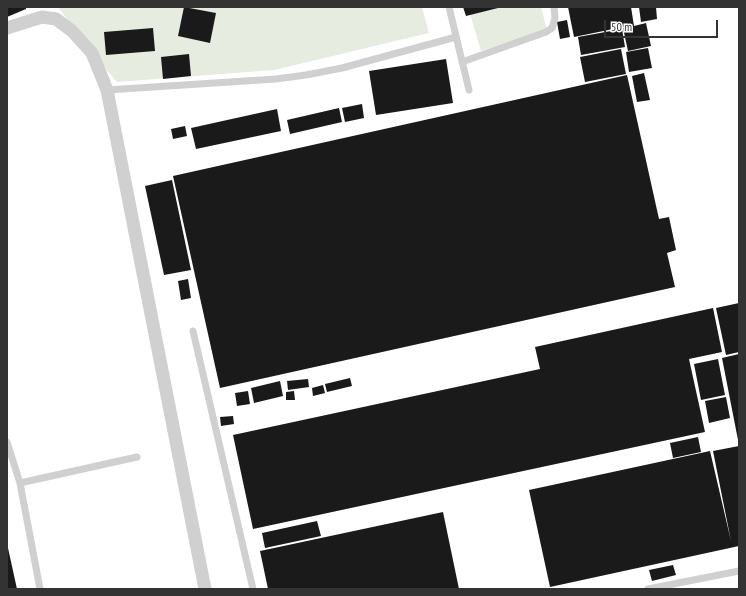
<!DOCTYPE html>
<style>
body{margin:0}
#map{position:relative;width:746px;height:596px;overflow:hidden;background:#fff;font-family:"PT Sans Narrow",sans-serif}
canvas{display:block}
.frame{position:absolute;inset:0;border:8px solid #333;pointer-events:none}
.scale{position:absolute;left:604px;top:20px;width:114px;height:18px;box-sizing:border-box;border:2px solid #333;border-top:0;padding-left:5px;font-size:12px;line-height:14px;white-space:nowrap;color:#333;-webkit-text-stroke:3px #fff;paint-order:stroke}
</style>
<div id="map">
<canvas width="746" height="596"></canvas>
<div class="frame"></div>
<div class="scale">50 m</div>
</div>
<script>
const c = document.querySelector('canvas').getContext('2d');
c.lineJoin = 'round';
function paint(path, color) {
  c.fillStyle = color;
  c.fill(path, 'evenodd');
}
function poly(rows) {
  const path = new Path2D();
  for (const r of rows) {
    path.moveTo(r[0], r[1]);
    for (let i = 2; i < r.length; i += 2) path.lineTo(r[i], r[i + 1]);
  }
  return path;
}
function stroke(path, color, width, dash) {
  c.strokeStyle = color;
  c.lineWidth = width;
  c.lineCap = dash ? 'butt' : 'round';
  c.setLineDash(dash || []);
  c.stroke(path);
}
const green = poly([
 [58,7,422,7,429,33,274,70,117,82,103,66],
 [468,7,541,7,547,30,481,51]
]);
const building = poly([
 [7,7,26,7,26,9,7,17],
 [184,7,216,13,210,43,178,36],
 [463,7,498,7,498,8,466,16],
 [568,7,631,7,634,26,646,23,651,46,628,51,623,28,628,26,574,37],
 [639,7,656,7,657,19,641,22],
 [567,20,570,37,560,39,557,22],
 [153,28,155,51,106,55,104,32],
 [622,29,625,47,581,55,578,37],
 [648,48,652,68,629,72,626,52],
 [621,49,626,74,585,82,580,57],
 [189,54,191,76,163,79,161,57],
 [446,59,453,103,376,115,369,71],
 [644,73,650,100,637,102,632,76],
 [627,75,659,219,669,217,676,250,667,253,675,287,220,388,173,176],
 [362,104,364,118,345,122,342,108],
 [339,108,342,122,290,134,287,120],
 [277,109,281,131,196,149,191,128],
 [185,126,187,136,173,139,171,129],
 [172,180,191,270,164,275,145,186],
 [188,279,191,298,181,300,178,281],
 [739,303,739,352,726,355,716,308],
 [713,308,722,352,689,359,705,432,253,529,233,435,540,369,535,347],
 [739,354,739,440,738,440,722,358],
 [718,359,725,395,701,400,694,364],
 [350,378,352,386,327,392,325,384],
 [308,379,309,387,288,390,287,381],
 [280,381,283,396,254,403,251,388],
 [323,385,325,393,313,396,312,388],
 [248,391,250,404,237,406,235,393],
 [294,391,295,400,286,400,286,392],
 [726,397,730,418,709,423,705,401],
 [233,416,234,424,221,426,220,417],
 [698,437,701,452,673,458,670,443],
 [739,446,739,546,550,587,529,490,710,451,731,541,713,451],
 [443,512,459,589,268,589,260,551],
 [317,521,321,536,265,548,262,533],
 [7,548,8,548,17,589,7,589],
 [673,565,676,575,652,581,649,570]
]);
const lane = poly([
 [449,7,469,90],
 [462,62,546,32,552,28,555,18,554,7],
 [107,90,276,79,306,75,342,68,456,37],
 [193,331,253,589],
 [7,442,20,483,137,457],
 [20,483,40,589],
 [648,589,739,571]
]);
const street = poly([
 [7,28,42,17,56,19,72,31,92,53,107,90,205,589]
]);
paint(green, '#e6ecdf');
paint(building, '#1a1a1a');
stroke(lane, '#d0d0d0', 7);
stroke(street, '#d0d0d0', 13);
</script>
